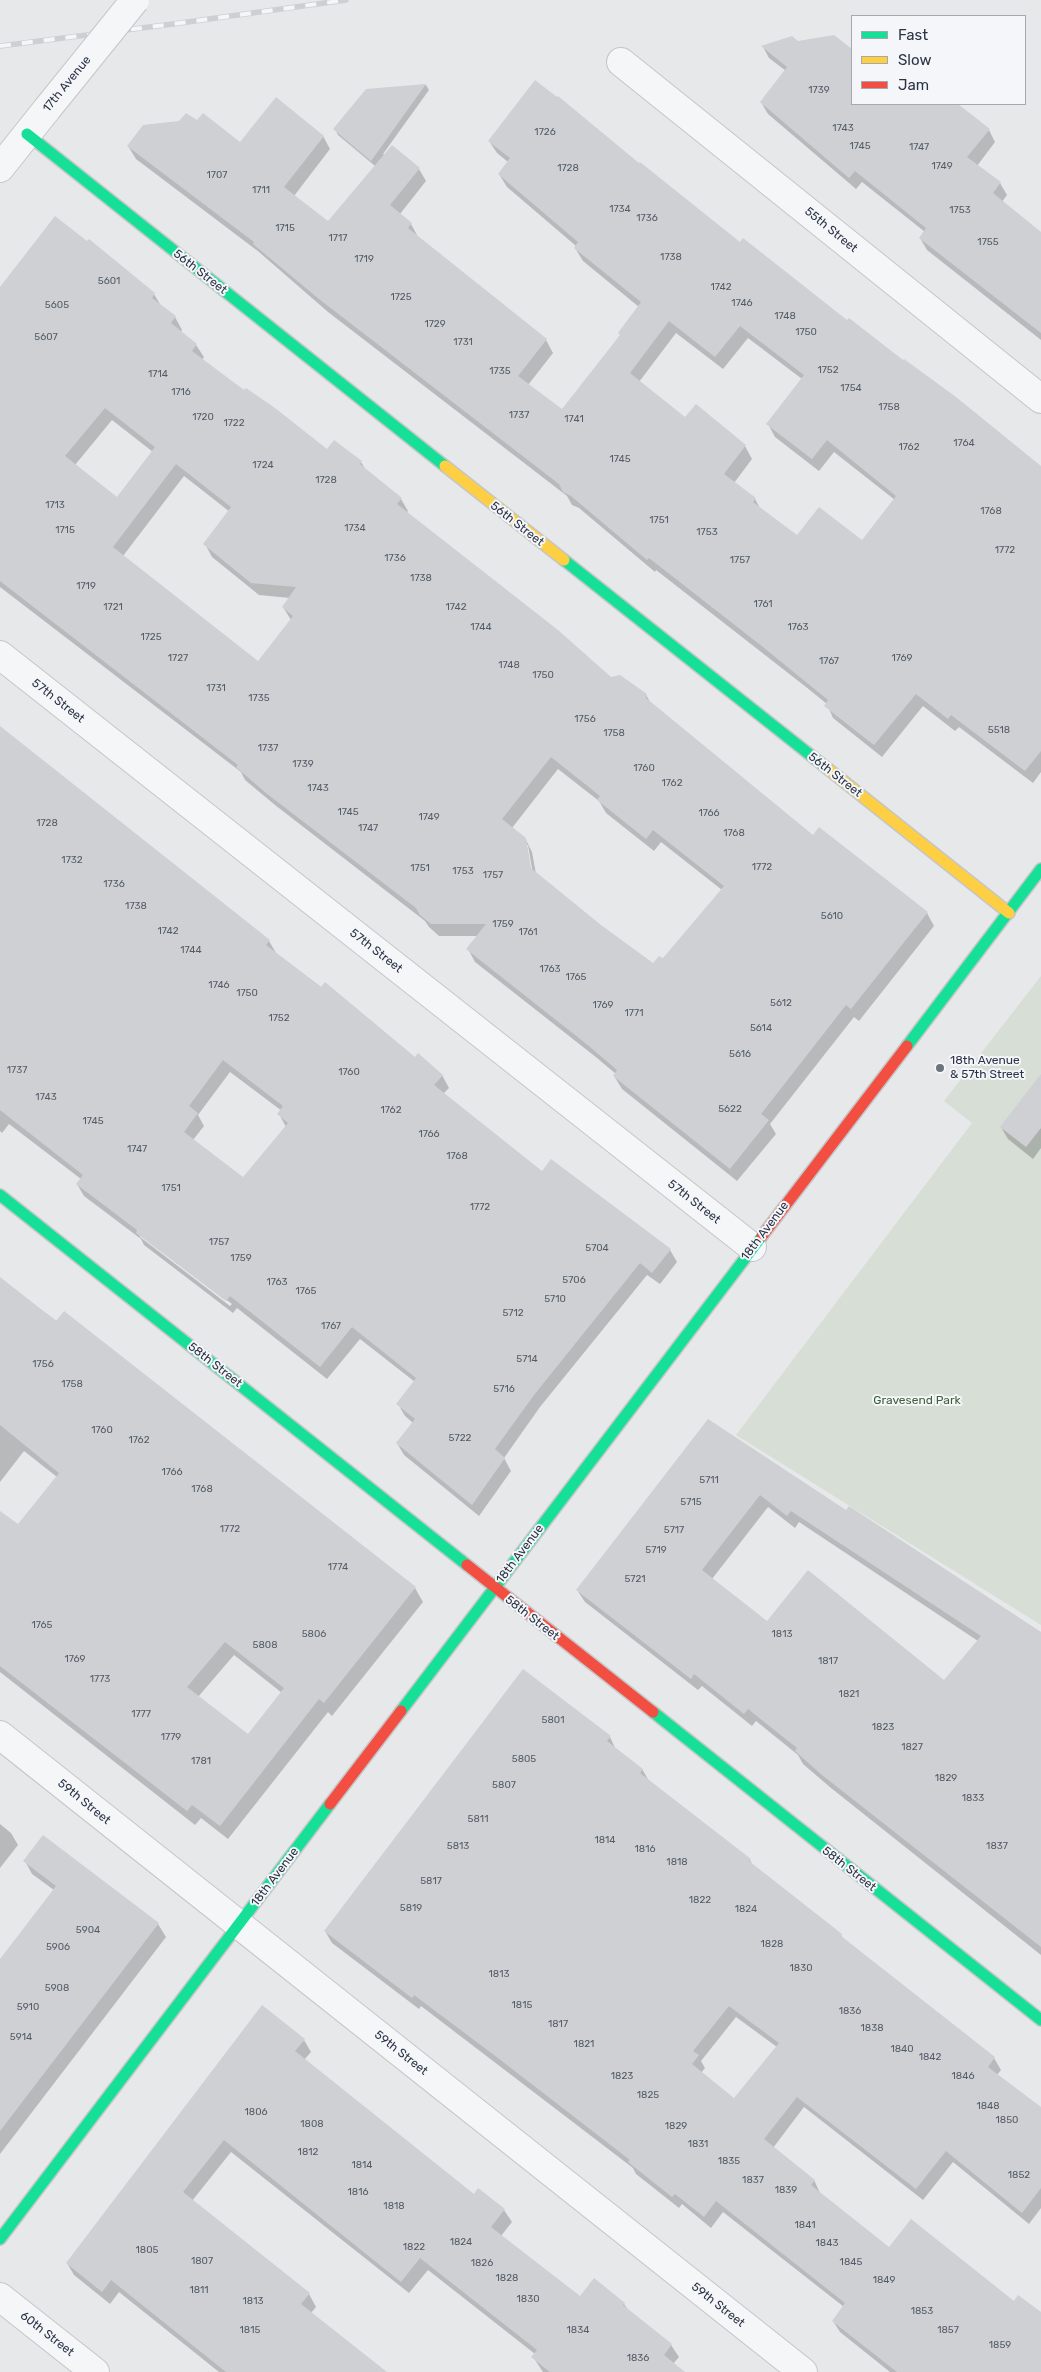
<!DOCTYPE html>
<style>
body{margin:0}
#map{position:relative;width:1041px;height:2372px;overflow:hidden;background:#e6e8ea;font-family:Rubik,sans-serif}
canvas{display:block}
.legend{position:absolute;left:851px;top:15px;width:175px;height:90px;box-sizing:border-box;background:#f4f6f9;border:1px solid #a4a8b1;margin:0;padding:6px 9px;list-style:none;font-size:15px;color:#2b3445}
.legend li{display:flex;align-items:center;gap:10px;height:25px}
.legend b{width:25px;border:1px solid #a4a8b1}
</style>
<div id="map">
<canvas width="1041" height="2372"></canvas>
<ul class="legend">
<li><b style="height:6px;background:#16e098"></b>Fast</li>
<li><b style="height:6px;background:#ffcf43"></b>Slow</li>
<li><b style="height:6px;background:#f24e42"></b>Jam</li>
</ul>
</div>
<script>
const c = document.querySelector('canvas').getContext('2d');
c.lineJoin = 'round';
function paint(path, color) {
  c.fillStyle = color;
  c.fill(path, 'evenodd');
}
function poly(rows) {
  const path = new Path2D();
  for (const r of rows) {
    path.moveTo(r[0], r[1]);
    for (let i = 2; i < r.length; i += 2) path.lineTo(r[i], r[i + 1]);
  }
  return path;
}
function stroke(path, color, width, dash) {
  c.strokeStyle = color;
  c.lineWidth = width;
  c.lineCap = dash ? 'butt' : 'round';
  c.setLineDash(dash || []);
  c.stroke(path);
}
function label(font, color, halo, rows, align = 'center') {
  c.font = font + ' Rubik,sans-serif';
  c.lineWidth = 4;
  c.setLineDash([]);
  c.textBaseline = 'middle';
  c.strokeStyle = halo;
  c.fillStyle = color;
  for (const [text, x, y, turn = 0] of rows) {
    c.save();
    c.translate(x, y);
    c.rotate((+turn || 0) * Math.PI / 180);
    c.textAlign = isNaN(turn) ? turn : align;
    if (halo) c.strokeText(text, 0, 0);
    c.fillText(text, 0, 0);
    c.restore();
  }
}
const green = poly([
 [1041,976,1041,1625,736,1435,972,1123,944,1101]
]);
const shadow = poly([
 [886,15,902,15,903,16,885,16],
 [834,36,852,50,852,104,956,104,989,130,995,142,977,166,1000,183,1007,195,1002,202,1041,234,1041,340,927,250,920,238,925,232,862,182,856,189,768,114,761,102,786,71,769,58,763,47],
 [426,85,429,90,383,154,419,169,426,181,400,214,411,224,418,237,546,340,553,353,528,385,562,411,621,336,639,307,583,261,575,248,576,246,507,187,499,174,508,162,497,153,489,141,639,165,740,244,1041,467,1041,772,1033,783,959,727,955,731,923,706,882,757,833,718,827,704,806,687,656,570,655,572,579,508,572,505,567,496,328,312,259,252,136,159,128,146,240,143,323,136,330,149,294,196,328,223,375,166,338,135,335,129,367,90],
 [676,333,723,369,748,338,802,379,768,424,775,437,819,471,834,452,895,500,862,542,797,536,761,510,755,499,734,483,752,459,745,446,686,419,639,382],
 [0,289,154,294,161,306,175,317,182,330,181,332,196,345,204,357,202,360,328,450,361,462,367,472,401,499,408,511,406,513,611,678,646,695,652,705,813,836,927,913,934,926,859,1021,854,1017,770,1124,776,1134,737,1181,622,1089,614,1076,616,1074,597,1058,475,962,468,949,478,936,439,936,429,927,425,921,275,805,245,780,241,772,0,587],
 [112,420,153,452,117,499,75,465],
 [184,476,230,512,205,544,212,557,259,595,290,598,283,607,291,620,258,663,123,556],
 [558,769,599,801,606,813,654,851,661,842,722,890,663,960,653,965,600,926,536,874,532,852,525,838,512,828],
 [526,845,528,845,533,874,531,874],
 [0,727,269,941,276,953,415,1058,442,1075,449,1088,443,1094,543,1173,670,1250,677,1262,660,1284,647,1275,540,1407,504,1458,511,1471,479,1516,404,1455,397,1443,413,1423,405,1416,398,1404,415,1382,360,1339,327,1379,237,1308,233,1313,144,1245,141,1239,84,1196,77,1184,81,1179,9,1124,2,1133,0,1131],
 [230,1072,282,1111,279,1114,286,1127,244,1179,193,1140,204,1126,198,1115],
 [140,1234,232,1304,230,1306,140,1237],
 [1041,1101,1041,1148,1033,1159,1008,1139,1001,1127],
 [0,1279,415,1588,423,1602,332,1716,328,1712,228,1839,201,1818,195,1825,0,1672,0,1512,18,1526,57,1477,24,1451,0,1482],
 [234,1655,282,1693,248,1736,198,1697],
 [708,1421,846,1511,1041,1633,1041,1955,831,1788,803,1764,798,1755,756,1721,752,1726,702,1686,698,1690,585,1602,577,1590],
 [768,1507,795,1528,799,1522,978,1641,944,1682,767,1622,712,1579],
 [610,1737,616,1750,642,1769,649,1781,750,1860,753,1866,841,1935,844,1940,994,2058,1001,2070,997,2075,1041,2109,1041,2208,1029,2224,953,2162,923,2200,804,2107,773,2148,814,2180,820,2193,889,2249,1041,2314,1041,2372,890,2372,840,2332,833,2321,844,2307,723,2212,711,2228,682,2204,679,2208,636,2174,633,2168,421,2006,419,2009,332,1943,325,1931],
 [736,2017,777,2047,734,2100,701,2073,705,2068,701,2061],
 [0,1824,11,1833,18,1845,0,1868],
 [44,1837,158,1924,166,1937,0,2154,0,1961,54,1890,32,1874,25,1861],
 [304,2040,311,2052,304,2060,474,2195,504,2210,512,2222,501,2236,580,2298,594,2280,624,2304,629,2311,671,2345,679,2357,673,2364,683,2372,543,2372,533,2357,535,2354,428,2270,409,2293,231,2152,192,2201,309,2294,316,2307,311,2313,380,2372,219,2372,119,2292,110,2304,74,2275,67,2263]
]);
const building = poly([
 [834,35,852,49,852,104,958,104,990,129,967,157,1001,182,993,193,1041,232,1041,333,919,238,926,228,855,171,849,178,760,102,787,67,761,46,792,36,798,41],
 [535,80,557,97,558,96,639,163,640,162,740,242,743,238,847,320,849,318,903,360,904,359,956,397,1041,466,1041,751,1025,771,951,715,948,719,916,694,874,745,824,706,828,700,763,647,649,558,647,560,571,496,563,492,559,484,319,299,253,244,254,242,127,146,143,125,179,121,186,113,197,120,203,113,240,142,276,97,324,136,284,187,328,221,392,145,420,168,390,205,412,223,408,228,547,339,518,376,562,409,620,335,618,333,641,302,574,248,578,242,498,174,510,158,488,141],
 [669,321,715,357,740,326,804,375,766,424,812,459,827,440,896,496,862,540,819,507,797,535,753,502,756,498,724,474,746,445,696,404,685,417,630,373],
 [426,84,371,161,333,129,366,89],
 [55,216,87,241,89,239,155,293,152,298,176,316,171,323,197,344,192,351,244,390,246,388,275,408,327,449,334,440,362,461,360,464,402,498,397,504,558,630,611,677,620,675,647,694,646,698,813,835,819,827,928,912,851,1009,846,1005,761,1114,769,1120,730,1169,613,1076,617,1070,589,1046,466,949,486,924,431,924,420,915,416,908,266,793,236,767,238,765,0,581,0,287],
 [105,408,155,447,117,497,65,456],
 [176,464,231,507,203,544,251,583,296,587,282,607,293,616,258,661,113,547],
 [551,757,600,796,597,800,646,839,653,830,724,886,663,958,659,956,653,963,601,925,531,868,526,838,502,819],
 [0,726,270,940,266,945,321,987,325,982,415,1057,418,1053,443,1075,434,1085,542,1171,551,1159,671,1249,652,1273,640,1263,534,1395,495,1449,505,1458,472,1505,396,1443,415,1419,396,1404,416,1378,352,1327,320,1367,230,1296,226,1301,136,1233,137,1230,76,1184,83,1175,0,1110],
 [223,1060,283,1106,277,1114,288,1123,243,1177,184,1132,198,1113,189,1106],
 [1041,1074,1041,1128,1026,1147,1000,1127],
 [0,1277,56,1321,64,1311,416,1587,324,1703,319,1699,220,1826,192,1805,187,1811,0,1666,0,1511,18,1524,59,1473,0,1425],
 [225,1642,284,1688,248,1734,187,1687],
 [708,1419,846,1510,849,1506,1041,1632,1041,1947,822,1775,795,1751,797,1748,748,1709,744,1714,694,1674,691,1679,576,1590],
 [760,1495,787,1516,791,1511,981,1636,944,1680,808,1570,767,1621,702,1570],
 [523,1669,611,1736,607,1741,643,1769,640,1773,751,1859,749,1861,842,1934,841,1936,995,2057,988,2067,1041,2107,1041,2188,1022,2213,946,2151,916,2189,797,2097,764,2139,815,2180,811,2185,889,2247,911,2219,1014,2301,1018,2295,1041,2312,1041,2372,897,2372,832,2321,845,2303,716,2201,704,2217,675,2194,672,2197,628,2162,630,2160,498,2058,414,1995,412,1998,324,1931],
 [729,2006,779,2043,734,2098,692,2064,699,2055,693,2051],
 [43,1835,159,1923,0,2131,0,1959,56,1886,23,1861],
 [262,2005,305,2039,295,2051,474,2194,478,2188,505,2209,491,2227,580,2296,594,2278,625,2303,623,2305,672,2344,664,2355,685,2372,550,2372,531,2357,537,2350,420,2258,401,2282,224,2140,183,2192,310,2293,301,2304,387,2372,226,2372,111,2280,102,2292,66,2263]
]);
const street = poly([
 [621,62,1041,399],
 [0,168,47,109],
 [0,655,752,1247],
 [0,1735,803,2372],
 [0,2297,95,2372]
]);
const fast = poly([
 [27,134,445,466],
 [564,560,828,769],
 [907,1046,1041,869],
 [0,1195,467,1565],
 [401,1711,762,1236],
 [653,1712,1041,2020],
 [0,2239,330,1804]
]);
const slow = poly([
 [445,466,564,560],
 [828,769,1009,913]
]);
const jam = poly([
 [762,1236,907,1046],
 [467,1565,653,1712],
 [330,1804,401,1711]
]);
const rail = poly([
 [0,46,173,24,346,0]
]);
const streetBridge = poly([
 [47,109,135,0]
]);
const markers = [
 [940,1068,5,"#6c737f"]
];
const numberNames = [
 ["1739",819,90],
 ["1743",843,128],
 ["1726",545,132],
 ["1745",860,146],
 ["1747",919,147],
 ["1749",942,166],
 ["1728",568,168],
 ["1707",217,175],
 ["1711",261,190],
 ["1734",620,209],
 ["1753",960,210],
 ["1736",647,218],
 ["1715",285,228],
 ["1717",338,238],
 ["1755",988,242],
 ["1738",671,257],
 ["1719",364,259],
 ["5601",109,281],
 ["1742",721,287],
 ["1725",401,297],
 ["1746",742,303],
 ["5605",57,305],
 ["1748",785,316],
 ["1729",435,324],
 ["1750",806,332],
 ["5607",46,337],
 ["1731",463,342],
 ["1752",828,370],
 ["1735",500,371],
 ["1714",158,374],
 ["1754",851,388],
 ["1716",181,392],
 ["1758",889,407],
 ["1737",519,415],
 ["1720",203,417],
 ["1741",574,419],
 ["1722",234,423],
 ["1764",964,443],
 ["1762",909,447],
 ["1745",620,459],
 ["1724",263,465],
 ["1728",326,480],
 ["1713",55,505],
 ["1768",991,511],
 ["1751",659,520],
 ["1734",355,528],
 ["1715",65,530],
 ["1753",707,532],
 ["1772",1005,550],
 ["1736",395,558],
 ["1757",740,560],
 ["1738",421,578],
 ["1719",86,586],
 ["1761",763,604],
 ["1721",113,607],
 ["1742",456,607],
 ["1744",481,627],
 ["1763",798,627],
 ["1725",151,637],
 ["1727",178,658],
 ["1769",902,658],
 ["1767",829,661],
 ["1748",509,665],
 ["1750",543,675],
 ["1731",216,688],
 ["1735",259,698],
 ["1756",585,719],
 ["5518",999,730],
 ["1758",614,733],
 ["1737",268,748],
 ["1739",303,764],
 ["1760",644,768],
 ["1762",672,783],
 ["1743",318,788],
 ["1745",348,812],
 ["1766",709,813],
 ["1749",429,817],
 ["1728",47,823],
 ["1747",368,828],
 ["1768",734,833],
 ["1732",72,860],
 ["1772",762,867],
 ["1751",420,868],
 ["1753",463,871],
 ["1757",493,875],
 ["1736",114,884],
 ["1738",136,906],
 ["5610",832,916],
 ["1759",503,924],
 ["1742",168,931],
 ["1761",528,932],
 ["1744",191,950],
 ["1763",550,969],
 ["1765",576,977],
 ["1746",219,985],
 ["1750",247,993],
 ["5612",781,1003],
 ["1769",603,1005],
 ["1771",634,1013],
 ["1752",279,1018],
 ["5614",761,1028],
 ["5616",740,1054],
 ["1737",17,1070],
 ["1760",349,1072],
 ["1743",46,1097],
 ["5622",730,1109],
 ["1762",391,1110],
 ["1745",93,1121],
 ["1766",429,1134],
 ["1747",137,1149],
 ["1768",457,1156],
 ["1751",171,1188],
 ["1772",480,1207],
 ["1757",219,1242],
 ["5704",597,1248],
 ["1759",241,1258],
 ["5706",574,1280],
 ["1763",277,1282],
 ["1765",306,1291],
 ["5710",555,1299],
 ["5712",513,1313],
 ["1767",331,1326],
 ["5714",527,1359],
 ["1756",43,1364],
 ["1758",72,1384],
 ["5716",504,1389],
 ["1760",102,1430],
 ["5722",460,1438],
 ["1762",139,1440],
 ["1766",172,1472],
 ["5711",709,1480],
 ["1768",202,1489],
 ["5715",691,1502],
 ["1772",230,1529],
 ["5717",674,1530],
 ["5719",656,1550],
 ["1774",338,1567],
 ["5721",635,1579],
 ["1765",42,1625],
 ["5806",314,1634],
 ["1813",782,1634],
 ["5808",265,1645],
 ["1769",75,1659],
 ["1817",828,1661],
 ["1773",100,1679],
 ["1821",849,1694],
 ["1777",141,1714],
 ["5801",553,1720],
 ["1823",883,1727],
 ["1779",171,1737],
 ["1827",912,1747],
 ["5805",524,1759],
 ["1781",201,1761],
 ["1829",946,1778],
 ["5807",504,1785],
 ["1833",973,1798],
 ["5811",478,1819],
 ["1814",605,1840],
 ["5813",458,1846],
 ["1837",997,1846],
 ["1816",645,1849],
 ["1818",677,1862],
 ["5817",431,1881],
 ["1822",700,1900],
 ["5819",411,1908],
 ["1824",746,1909],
 ["5904",88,1930],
 ["1828",772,1944],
 ["5906",58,1947],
 ["1830",801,1968],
 ["1813",499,1974],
 ["5908",57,1988],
 ["1815",522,2005],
 ["5910",28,2007],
 ["1836",850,2011],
 ["1817",558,2024],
 ["1838",872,2028],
 ["5914",21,2037],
 ["1821",584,2044],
 ["1840",902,2049],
 ["1842",930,2057],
 ["1823",622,2076],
 ["1846",963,2076],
 ["1825",648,2095],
 ["1848",988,2106],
 ["1806",256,2112],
 ["1850",1007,2120],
 ["1808",312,2124],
 ["1829",676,2126],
 ["1831",698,2144],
 ["1812",308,2152],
 ["1835",729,2161],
 ["1814",362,2165],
 ["1852",1019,2175],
 ["1837",753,2180],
 ["1839",786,2190],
 ["1816",358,2192],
 ["1818",394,2206],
 ["1841",805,2225],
 ["1824",461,2242],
 ["1843",827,2243],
 ["1822",414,2247],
 ["1805",147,2250],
 ["1807",202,2261],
 ["1845",851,2262],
 ["1826",482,2263],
 ["1828",507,2278],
 ["1849",884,2280],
 ["1811",199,2290],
 ["1830",528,2299],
 ["1813",253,2301],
 ["1853",922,2311],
 ["1815",250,2330],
 ["1834",578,2330],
 ["1857",948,2330],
 ["1859",1000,2345],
 ["1836",638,2358]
];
const streetNames = [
 ["17th Avenue",67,84,-51],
 ["55th Street",831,230,39],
 ["56th Street",200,272,38],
 ["56th Street",517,524,38],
 ["57th Street",58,701,38],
 ["56th Street",835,775,38],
 ["57th Street",376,951,38],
 ["57th Street",694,1202,38],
 ["18th Avenue",765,1231,-53],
 ["58th Street",215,1365,38],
 ["18th Avenue",520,1554,-53],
 ["58th Street",532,1618,38],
 ["59th Street",84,1802,39],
 ["58th Street",849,1869,38],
 ["18th Avenue",275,1877,-53],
 ["59th Street",401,2053,38],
 ["59th Street",718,2305,38],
 ["60th Street",47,2334,38]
];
const poiNames = [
 ["18th Avenue",950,1061],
 ["& 57th Street",950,1075]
];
const parkNames = [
 ["Gravesend Park",917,1401]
];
paint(green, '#d6ded6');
paint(shadow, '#0003');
paint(building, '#ced0d3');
stroke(street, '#c4c6c8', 30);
stroke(fast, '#c4c6c8', 14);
stroke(slow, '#c4c6c8', 14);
stroke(jam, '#c4c6c8', 14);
stroke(street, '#f5f6f7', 28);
stroke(fast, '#16e098', 11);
stroke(slow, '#ffcf43', 11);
stroke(jam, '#f24e42', 11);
stroke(rail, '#cecfd2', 5.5);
stroke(rail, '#f4f6f9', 4, [11]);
stroke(streetBridge, '#c4c6c8', 30, []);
stroke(streetBridge, '#f5f6f7', 28);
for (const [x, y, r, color] of markers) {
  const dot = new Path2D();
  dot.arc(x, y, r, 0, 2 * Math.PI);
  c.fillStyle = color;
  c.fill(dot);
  stroke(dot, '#f4f6f9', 2);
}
label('10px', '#545c69', null, numberNames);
label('12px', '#2b3445', '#f4f6f9', streetNames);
label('12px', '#2b3445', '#f4f6f9', poiNames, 'left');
label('12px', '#3f6138', '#f4f6f9', parkNames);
</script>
